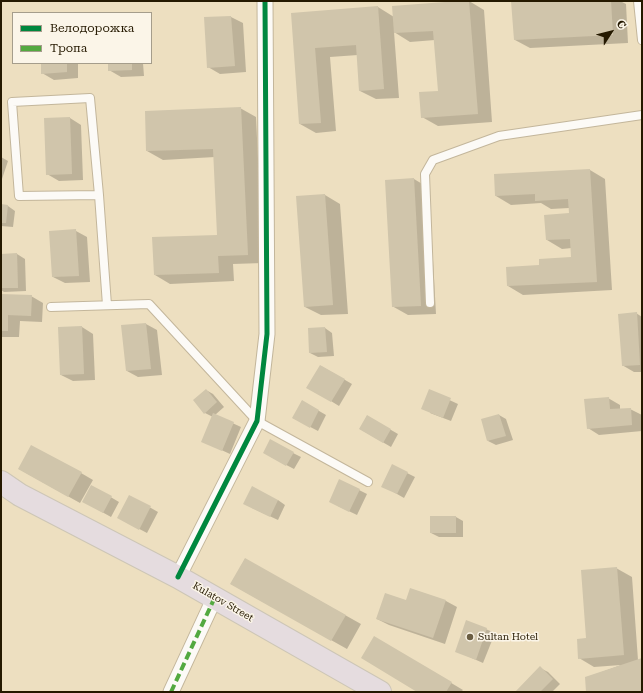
<!DOCTYPE html>
<meta charset="utf-8">
<style>
body{margin:0}
#map{position:relative;width:643px;height:693px;overflow:hidden;background:#eddfc0;font-family:"Roboto Serif",serif}
canvas{display:block}
.frame{position:absolute;inset:0;border:2px solid #251900;pointer-events:none}
.legend{position:absolute;left:12px;top:12px;width:140px;height:52px;box-sizing:border-box;background:#fbf5e8;border:1px solid #a59d8b;margin:0;padding:5px 7px;list-style:none;font-size:12px;color:#251900}
.legend li{display:flex;align-items:center;gap:8px;height:20px}
.legend b{width:20px;border:1px solid #a59d8b}
.north{position:absolute;left:591px;top:12px;width:40px;height:40px;-webkit-text-stroke:3px #fbf5e8;paint-order:stroke;rotate:54deg;font-size:11px;font-weight:700;line-height:16px;text-align:center;color:#251900}
.north::after{content:'';display:block;margin:auto;width:14px;height:18px;background:#251900;clip-path:polygon(50% 0,100% 100%,50% 72%,0 100%)}
</style>
<div id="map">
<canvas width="643" height="693"></canvas>
<div class="frame"></div>
<ul class="legend">
<li><b style="height:5px;background:#00873e"></b>Велодорожка</li>
<li><b style="height:5px;background:#53a940"></b>Тропа</li>
</ul>
<div class="north">С</div>
</div>
<script>
const c = document.querySelector('canvas').getContext('2d');
c.lineJoin = 'round';
function paint(path, color) {
  c.fillStyle = color;
  c.fill(path, 'evenodd');
}
function poly(rows) {
  const path = new Path2D();
  for (const r of rows) {
    path.moveTo(r[0], r[1]);
    for (let i = 2; i < r.length; i += 2) path.lineTo(r[i], r[i + 1]);
  }
  return path;
}
function stroke(path, color, width, dash) {
  c.strokeStyle = color;
  c.lineWidth = width;
  c.lineCap = dash ? 'butt' : 'round';
  c.setLineDash(dash || []);
  c.stroke(path);
}
function label(font, color, halo, rows, align = 'center') {
  c.font = font + ' "Roboto Serif",serif';
  c.lineWidth = 3;
  c.setLineDash([]);
  c.textBaseline = 'middle';
  c.strokeStyle = halo;
  c.fillStyle = color;
  for (const [text, x, y, turn = 0] of rows) {
    c.save();
    c.translate(x, y);
    c.rotate((+turn || 0) * Math.PI / 180);
    c.textAlign = isNaN(turn) ? turn : align;
    if (halo) c.strokeText(text, 0, 0);
    c.fillText(text, 0, 0);
    c.restore();
  }
}
const shadow = poly([
 [469,1,484,10,492,122,438,126,422,117,439,91,435,40,410,42,394,32,399,98,376,99,360,91,358,55,330,57,336,131,316,133,300,124,292,14,378,7,394,17],
 [512,1,620,1,626,4,628,43,530,48,515,40],
 [231,17,243,23,246,72,220,74,208,67],
 [42,63,78,63,78,78,54,80,42,73],
 [109,63,143,63,144,76,121,77,109,70],
 [240,108,256,117,263,263,233,264,234,281,170,284,155,275,218,236,215,157,163,160,147,151],
 [70,118,81,125,83,180,59,181,47,174],
 [1,157,8,161,1,182],
 [590,170,605,179,612,290,523,295,508,286,540,266,572,258,572,248,562,249,547,240,570,214,569,208,551,209,541,203,511,205,496,196,495,175],
 [414,179,429,188,436,314,408,315,392,306],
 [325,195,340,204,348,314,321,315,305,307],
 [1,205,8,206,15,211,13,227,1,226],
 [76,231,87,237,90,282,65,283,53,277],
 [17,254,25,259,26,291,4,292,1,290,1,255],
 [1,295,31,296,43,303,42,322,20,321,19,337,1,337],
 [636,313,642,317,642,372,634,372,622,365],
 [146,324,157,330,162,375,138,377,127,371],
 [82,327,93,334,95,380,73,381,61,375],
 [325,328,332,333,334,356,318,357,310,353],
 [321,366,352,384,339,406,308,387],
 [206,390,213,394,224,407,215,415,241,427,230,454,202,441,213,417,205,413],
 [430,391,458,404,451,421,430,413],
 [608,398,620,405,620,409,630,409,642,415,642,431,599,435,588,428],
 [302,401,326,415,318,431,293,418],
 [499,415,506,419,513,440,496,445,488,441],
 [367,416,398,434,391,447,360,429],
 [293,453,301,457,294,469,271,457],
 [19,469,81,473,93,480,80,503],
 [407,473,415,477,404,498,390,490],
 [92,486,119,502,111,517,84,502],
 [359,490,367,494,357,515,338,506],
 [130,496,158,512,147,533,126,522],
 [278,500,285,505,278,520,252,508],
 [456,517,463,521,463,537,439,537,431,533],
 [245,559,361,624,347,649,231,584],
 [616,568,632,577,638,660,642,659,642,692,587,692,586,678,621,665,594,667,579,658],
 [406,601,446,601,457,607,445,644,389,625,377,619],
 [467,621,495,633,483,663,456,651],
 [374,637,463,690,461,692,419,692],
 [540,668,548,672,560,684,552,692,516,692]
]);
const building = poly([
 [458,1,469,1,478,114,421,118,419,92,438,91,433,31,394,33,392,6],
 [511,1,611,1,613,35,514,40],
 [378,6,384,89,359,91,356,45,315,48,321,123,299,124,291,13],
 [231,16,235,66,207,68,204,17],
 [41,63,67,63,67,72,41,74],
 [108,63,132,63,132,70,108,71],
 [241,107,248,255,218,256,219,273,154,275,152,237,217,235,213,149,146,151,145,111],
 [70,117,72,174,46,175,44,118],
 [590,169,597,282,507,286,506,267,539,265,539,259,571,257,570,239,546,240,544,215,569,213,568,199,535,201,535,194,495,196,494,174],
 [414,178,421,306,392,307,385,180],
 [325,194,333,305,304,307,296,196],
 [1,204,8,205,6,223,1,223],
 [76,229,79,276,52,277,49,231],
 [17,253,18,288,1,288,1,254],
 [1,294,32,295,31,316,8,315,8,331,1,331],
 [637,312,640,365,622,366,618,314],
 [146,323,151,369,126,371,121,325],
 [82,326,84,374,60,375,58,327],
 [325,327,327,352,309,353,308,328],
 [320,365,345,379,331,402,306,388],
 [206,389,217,402,204,414,193,400],
 [429,389,451,398,443,418,421,409],
 [609,397,610,409,631,408,632,425,587,429,584,399],
 [302,400,319,410,310,428,292,418],
 [213,413,234,422,222,451,201,442],
 [499,414,506,436,487,441,481,419],
 [367,415,391,429,383,443,359,429],
 [270,439,294,452,286,466,263,453],
 [31,445,82,472,68,497,18,469],
 [392,464,408,472,397,494,381,487],
 [339,479,360,489,349,512,329,502],
 [91,485,112,496,103,513,82,502],
 [252,486,278,500,270,517,243,504],
 [129,495,151,506,139,530,117,518],
 [430,516,456,516,456,533,430,533],
 [245,558,346,615,331,641,230,584],
 [617,567,624,655,578,659,577,639,586,638,581,570],
 [410,588,446,600,433,638,376,619,385,593,406,600],
 [466,620,487,628,476,660,455,652],
 [374,636,452,682,446,692,417,692,361,658],
 [642,658,642,692,629,691,586,692,585,677],
 [540,666,553,679,540,692,515,692]
]);
const lane = poly([
 [638,1,642,40],
 [99,195,19,196,12,102,90,98,99,195,107,305],
 [430,303,425,174,433,160,499,136,642,115],
 [51,307,149,304,257,421,368,482]
]);
const street = poly([
 [178,577,257,421,267,334,265,1],
 [171,692,215,597]
]);
const highway = poly([
 [1,482,20,495,178,577,380,692]
]);
const quiet = poly([
 [171,692,215,597]
]);
const cycleway = poly([
 [178,577,257,421,267,334,265,1]
]);
const markers = [
 [470,637,4,"#6b5e43"]
];
const streetNames = [
 ["Kulatov Street",223,602,30]
];
const poiNames = [
 ["Sultan Hotel",478,637]
];
paint(shadow, '#0003');
paint(building, '#d0c5ab');
stroke(lane, '#c3b69b', 10);
stroke(street, '#c3b69b', 17);
stroke(highway, '#cdc6b6', 24);
stroke(lane, '#fcfaf6', 8);
stroke(street, '#fcfaf6', 15);
stroke(highway, '#e5dcdf', 22);
stroke(quiet, '#53a940', 4, [8, 4]);
stroke(cycleway, '#00873e', 5);
for (const [x, y, r, color] of markers) {
  const dot = new Path2D();
  dot.arc(x, y, r, 0, 2 * Math.PI);
  c.fillStyle = color;
  c.fill(dot);
  stroke(dot, '#fbf5e8', 1.5);
}
label('10px', '#251900', '#fbf5e8', streetNames);
label('10px', '#251900', '#fbf5e8', poiNames, 'left');
</script>
